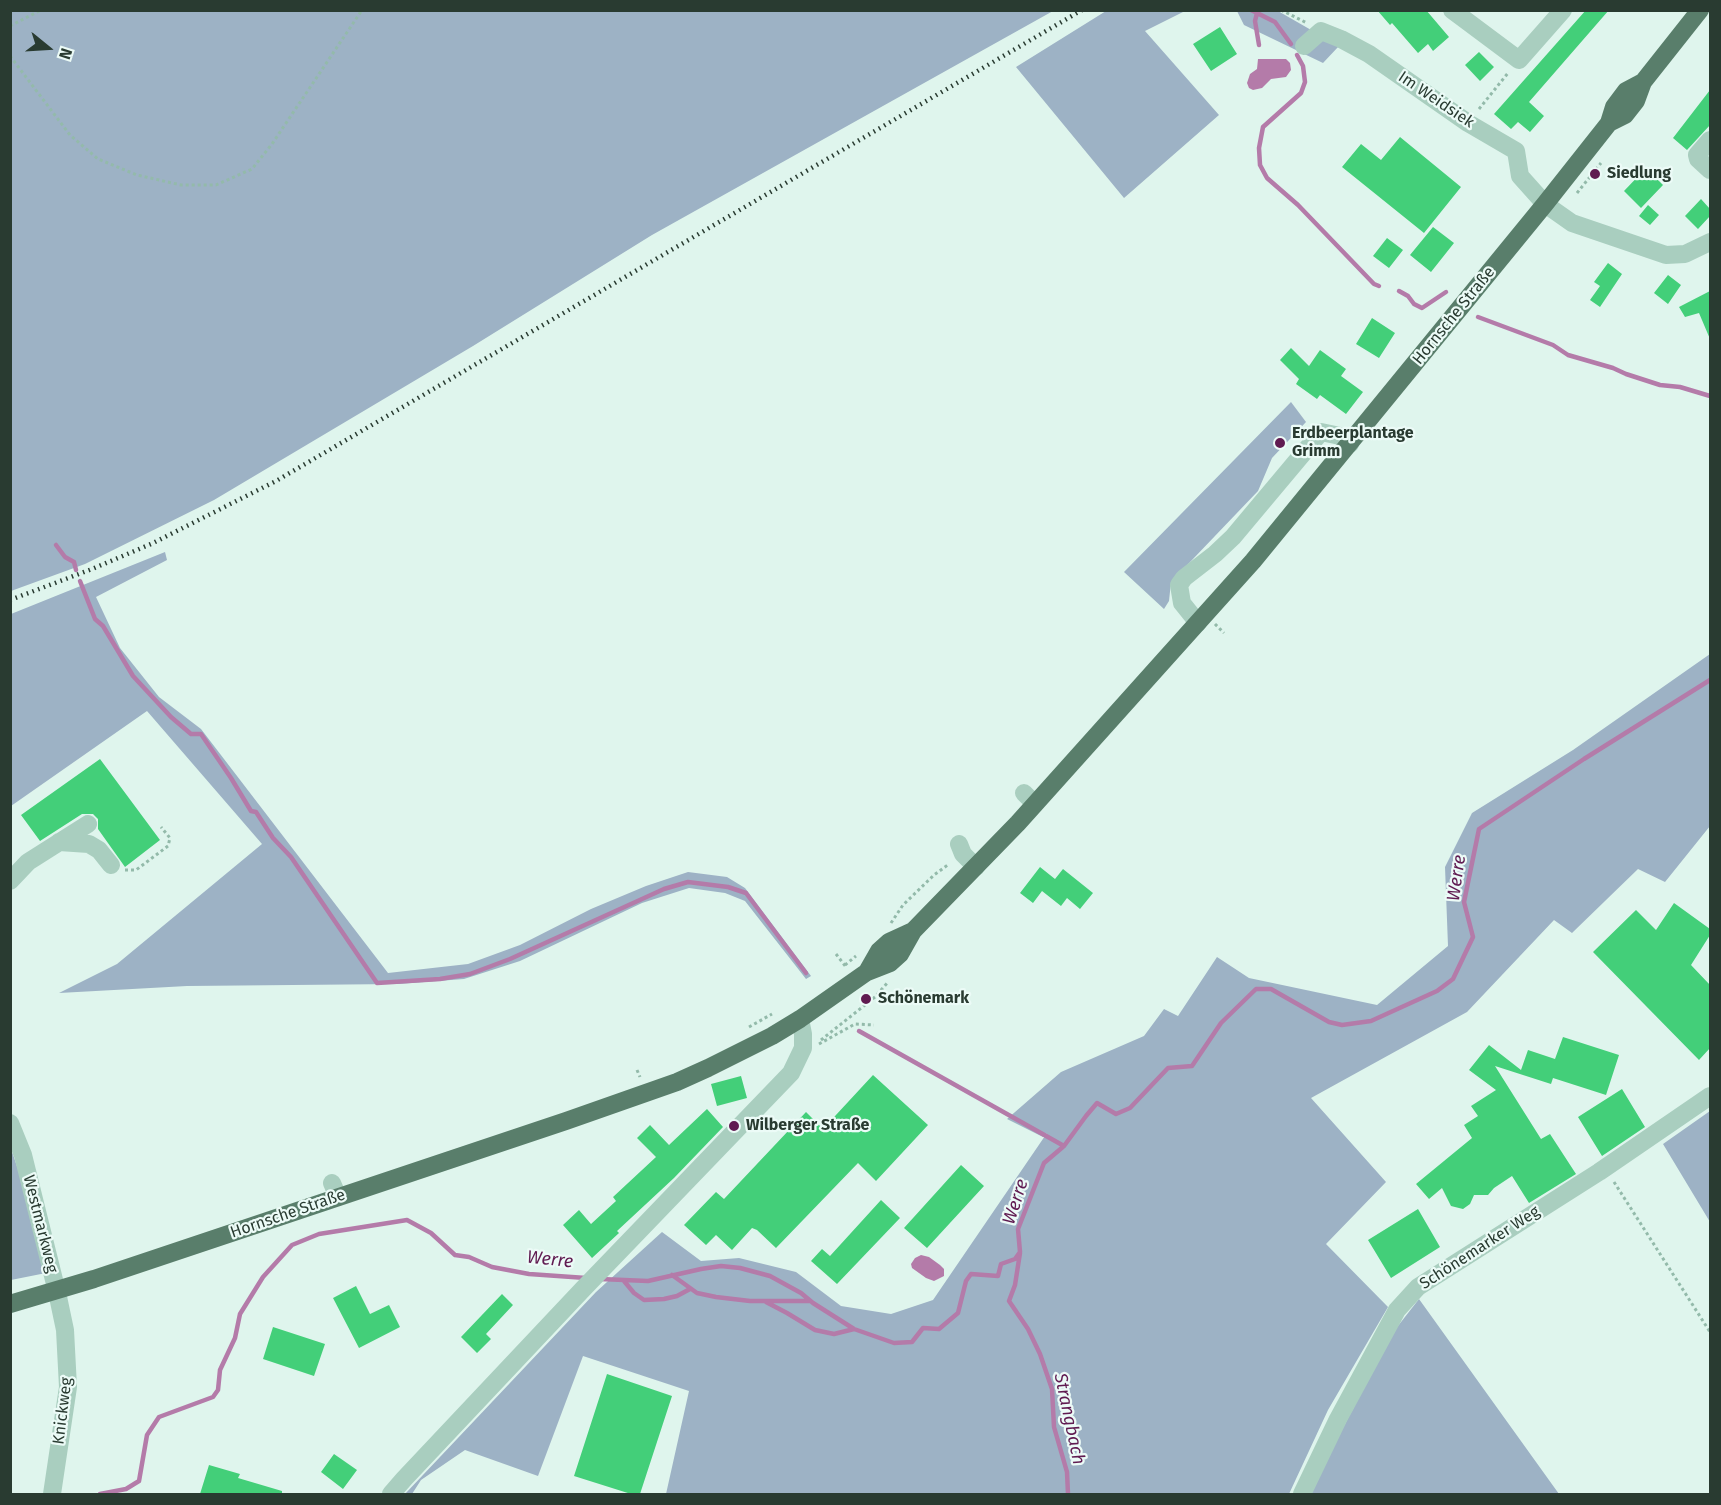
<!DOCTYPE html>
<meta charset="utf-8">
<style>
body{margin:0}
#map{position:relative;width:1721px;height:1505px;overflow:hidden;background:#dff5ed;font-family:"Fira Sans",sans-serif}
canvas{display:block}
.frame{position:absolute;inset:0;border:12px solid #293b31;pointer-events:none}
.north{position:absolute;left:18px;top:18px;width:60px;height:60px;-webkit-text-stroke:4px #ecfbf7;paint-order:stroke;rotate:108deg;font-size:16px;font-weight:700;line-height:24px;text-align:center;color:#293b31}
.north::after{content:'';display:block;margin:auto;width:21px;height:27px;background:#293b31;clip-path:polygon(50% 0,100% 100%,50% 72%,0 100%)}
</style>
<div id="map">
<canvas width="1721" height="1505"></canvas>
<div class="frame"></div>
<div class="north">N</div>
</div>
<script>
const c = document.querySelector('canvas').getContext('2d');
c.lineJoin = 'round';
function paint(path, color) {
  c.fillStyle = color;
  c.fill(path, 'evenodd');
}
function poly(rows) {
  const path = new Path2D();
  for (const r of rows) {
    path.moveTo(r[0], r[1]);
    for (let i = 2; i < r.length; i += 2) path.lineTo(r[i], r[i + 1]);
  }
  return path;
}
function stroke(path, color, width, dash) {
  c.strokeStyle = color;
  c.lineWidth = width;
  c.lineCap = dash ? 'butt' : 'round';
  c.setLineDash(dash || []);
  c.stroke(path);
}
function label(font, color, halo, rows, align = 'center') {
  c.font = font + ' "Fira Sans",sans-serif';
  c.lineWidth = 4.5;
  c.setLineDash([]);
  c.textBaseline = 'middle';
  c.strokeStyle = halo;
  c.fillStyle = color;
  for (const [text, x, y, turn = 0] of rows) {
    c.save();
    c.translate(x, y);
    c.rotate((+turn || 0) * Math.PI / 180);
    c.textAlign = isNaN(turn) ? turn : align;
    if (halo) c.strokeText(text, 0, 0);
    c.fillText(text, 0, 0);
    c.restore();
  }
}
const green = poly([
 [11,10,1053,10,1053,11,652,235,473,346,214,500,85,564,11,591],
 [1106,11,1185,11,1145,31,1219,115,1124,198,1016,67],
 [1237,11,1278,11,1339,46,1323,63,1244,25],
 [1291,402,1306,422,1272,458,1258,491,1171,582,1169,601,1164,609,1124,572],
 [165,552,167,560,96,597,120,648,159,697,201,729,388,973,468,964,520,945,591,909,646,886,688,872,727,877,745,888,811,976,806,979,745,901,725,893,689,888,642,903,520,961,464,979,398,984,187,986,59,993,117,964,262,844,147,711,11,806,11,614],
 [1710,654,1710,826,1665,882,1638,869,1572,933,1554,920,1467,1012,1311,1098,1386,1182,1326,1244,1388,1307,1328,1410,1289,1494,666,1494,689,1391,583,1356,538,1476,465,1450,421,1480,412,1494,405,1494,596,1292,662,1232,701,1261,739,1258,796,1272,841,1306,891,1314,933,1300,1047,1133,1043,1137,1007,1119,1061,1072,1144,1036,1164,1009,1178,1016,1217,957,1249,978,1377,1005,1448,946,1445,867,1472,813,1573,750],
 [1710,1111,1710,1222,1663,1144],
 [10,1146,27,1195,46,1273,11,1280],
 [1419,1299,1559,1494,1308,1494,1394,1331]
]);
const water = poly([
 [1258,59,1286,59,1290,63,1291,70,1286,77,1271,79,1262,88,1253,90,1249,88,1247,83,1250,74,1257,69],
 [921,1255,929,1257,940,1265,944,1269,944,1276,934,1281,926,1278,912,1268,911,1264,915,1258]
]);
const stream = poly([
 [1251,10,1275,22,1291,44],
 [1257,13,1255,21,1259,45],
 [1297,55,1303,66,1305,82,1301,93,1263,127,1259,148,1260,165,1267,178,1298,205,1374,284,1379,286],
 [1399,291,1408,296,1414,304,1422,308,1446,292],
 [1478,317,1553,345,1568,355,1613,368,1626,374,1660,385,1680,387,1710,396],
 [56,545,65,557,74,562,76,570],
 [80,581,95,619,103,626,133,676,171,717,191,734,201,734,231,778,251,811,256,812,273,838,291,857,377,983,440,979,470,974,510,959,664,889,688,882,728,887,746,893,806,973],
 [859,1031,1064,1146],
 [1020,1253,1015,1285,1009,1301,1028,1329,1040,1354,1052,1389,1054,1427,1067,1472,1068,1494],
 [672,1275,697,1293,716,1297,750,1301,810,1301],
 [600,1279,648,1281,701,1269,721,1266,740,1268,770,1276,801,1293,813,1303,854,1329,894,1343,912,1342,923,1328,939,1329,958,1313,966,1281,971,1274,998,1276,1001,1264,1015,1259,1020,1252,1018,1229,1044,1163,1064,1146,1086,1116,1097,1103,1116,1114,1130,1108,1168,1068,1192,1066,1221,1023,1256,989,1271,989,1329,1022,1342,1025,1371,1021,1437,991,1453,979,1473,937,1464,902,1479,829,1584,759,1710,680],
 [624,1281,634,1293,644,1300,664,1299,677,1296,690,1289],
 [766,1302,787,1313,815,1330,834,1334,854,1329],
 [100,1494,126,1489,139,1481,147,1435,159,1417,213,1397,218,1390,220,1370,235,1338,240,1314,263,1277,292,1245,319,1234,407,1220,431,1233,455,1255,469,1257,492,1267,529,1274,586,1278]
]);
const building = poly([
 [1377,10,1426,10,1449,37,1433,51,1428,44,1418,53,1392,23,1390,25],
 [1586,10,1609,10,1529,102,1544,116,1530,132,1518,122,1511,129,1494,114],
 [1220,27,1237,54,1211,71,1193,44],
 [1479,52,1494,67,1480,81,1465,65],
 [1710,90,1710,125,1687,150,1673,138],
 [1400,137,1461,187,1424,233,1342,167,1361,144,1381,160],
 [1646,168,1663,185,1641,208,1624,191],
 [1701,199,1710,209,1710,216,1698,229,1685,216],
 [1648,205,1659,215,1650,225,1639,216],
 [1433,227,1454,243,1431,272,1410,255],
 [1387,238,1403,250,1389,268,1373,256],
 [1608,263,1622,274,1600,307,1590,300,1600,286,1594,282],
 [1668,275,1681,285,1668,304,1654,293],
 [1710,291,1710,339,1699,313,1685,317,1679,307],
 [1372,318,1395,333,1379,358,1356,344],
 [1291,348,1309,366,1320,350,1346,369,1341,376,1363,392,1346,414,1320,395,1317,399,1296,384,1299,379,1280,360],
 [100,759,160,840,125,867,98,829,98,819,93,814,82,814,40,841,21,815],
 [1040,867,1055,879,1063,869,1093,893,1080,909,1067,898,1061,906,1042,891,1033,903,1020,893],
 [1674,903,1710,929,1710,935,1691,965,1710,985,1710,1048,1699,1060,1593,952,1636,910,1656,930],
 [1563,1037,1619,1055,1606,1095,1553,1078,1551,1084,1495,1066,1541,1139,1550,1134,1576,1174,1529,1203,1512,1176,1494,1188,1488,1195,1474,1195,1470,1204,1463,1209,1451,1206,1442,1188,1429,1199,1416,1184,1472,1138,1464,1125,1478,1116,1471,1106,1496,1090,1469,1070,1489,1045,1521,1070,1528,1050,1555,1059],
 [873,1075,928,1125,876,1181,858,1163,776,1248,757,1230,752,1228,732,1250,716,1235,706,1245,684,1225,716,1192,724,1199,806,1112,823,1129],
 [741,1076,747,1098,717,1106,711,1084],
 [1622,1089,1645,1127,1602,1156,1578,1117],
 [707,1109,723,1127,674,1178,617,1231,619,1233,592,1258,563,1225,579,1210,591,1224,616,1201,613,1197,656,1157,637,1138,650,1125,669,1145],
 [961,1165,984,1186,927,1248,904,1228],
 [881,1200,900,1218,837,1284,811,1261,822,1249,830,1256],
 [1418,1209,1440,1247,1391,1278,1368,1240],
 [356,1286,370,1314,389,1305,400,1327,359,1348,333,1298],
 [502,1294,513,1305,486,1334,491,1339,477,1353,461,1337],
 [273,1327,325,1344,314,1376,263,1359],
 [607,1374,672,1396,640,1494,631,1494,574,1476],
 [334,1454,357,1470,343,1489,321,1472],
 [209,1465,240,1474,238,1478,282,1491,282,1494,200,1494]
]);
const path = poly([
 [1281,10,1307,23],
 [10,26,41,10],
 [10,56,70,135,98,159,137,175,181,185,216,185,252,169,272,144,362,10],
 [1479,109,1508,73],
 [1577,193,1601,163],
 [1215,624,1224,633],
 [125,870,136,870,168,846,170,838,161,827],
 [891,923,903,905,934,875,949,864],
 [836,954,846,967],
 [845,965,856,956],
 [749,1027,772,1014],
 [821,1040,875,997,888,982],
 [819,1044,855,1024,874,1025],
 [637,1070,640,1077],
 [1614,1182,1710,1332]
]);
const minor = poly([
 [1452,10,1519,60,1563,10],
 [1304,46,1321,31,1341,39,1369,54,1468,123,1516,151,1520,176,1545,204,1572,223,1666,255,1685,254,1710,242],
 [1710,140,1697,155,1698,159,1710,170],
 [1198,623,1182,603,1179,585,1184,578,1215,554,1233,537,1321,432,1340,436,1350,444],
 [1024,793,1035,804],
 [59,842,89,844,99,850,111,865],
 [959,844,963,854,976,867],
 [10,881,28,862,88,824],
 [10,1123,23,1155,57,1292,65,1330,68,1387,52,1494],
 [332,1183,338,1197],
 [391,1494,404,1479,583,1289,791,1073,803,1048,803,1034,800,1019],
 [1302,1494,1338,1419,1397,1310,1418,1287,1599,1172,1710,1096]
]);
const major = poly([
 [1609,123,1625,115,1636,101,1643,82,1700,10],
 [867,972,879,951,889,942,913,931],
 [10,1304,94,1279,566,1121,677,1082,708,1068,772,1036,800,1019,867,972,890,963,900,954,913,931,1018,823,1253,561,1545,204,1609,123,1614,107,1626,91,1643,82]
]);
const rail = poly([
 [10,600,92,569,151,544,276,481,1082,10]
]);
const markers = [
 [1595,174,6,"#601b51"],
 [1280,443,6,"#601b51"],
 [866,999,6,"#601b51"],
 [734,1126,6,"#601b51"]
];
const streetNames = [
 ["Im Weidsiek",1436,100,34],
 ["Hornsche Straße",1454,316,-51],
 ["Hornsche Straße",288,1214,-19],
 ["Westmarkweg",40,1224,76],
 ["Schönemarker Weg",1480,1248,-33],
 ["Knickweg",63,1411,-83]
];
const poiNames = [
 ["Siedlung",1607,174],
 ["Erdbeerplantage",1292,434],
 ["Grimm",1292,452],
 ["Schönemark",878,999],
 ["Wilberger Straße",746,1126]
];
const waterNames = [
 ["Werre",1457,878,-82],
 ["Werre",1016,1202,-72],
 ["Werre",550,1260,6],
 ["Strangbach",1069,1419,78]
];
paint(green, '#9db2c5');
paint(water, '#b47ba9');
stroke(stream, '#b47ba9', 4.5);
paint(building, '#43cf79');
stroke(path, '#93baaa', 3, [3, 3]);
stroke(minor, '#a9cebf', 18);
stroke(major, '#597e6b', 18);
stroke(rail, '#293b31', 4.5, [1.5, 4.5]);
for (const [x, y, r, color] of markers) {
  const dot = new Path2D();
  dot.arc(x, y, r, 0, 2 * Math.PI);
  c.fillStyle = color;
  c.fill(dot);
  stroke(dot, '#ecfbf7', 2);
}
label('16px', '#293b31', '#ecfbf7', streetNames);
label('bold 16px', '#293b31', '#ecfbf7', poiNames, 'left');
label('italic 18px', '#601b51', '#ecfbf7', waterNames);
</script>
